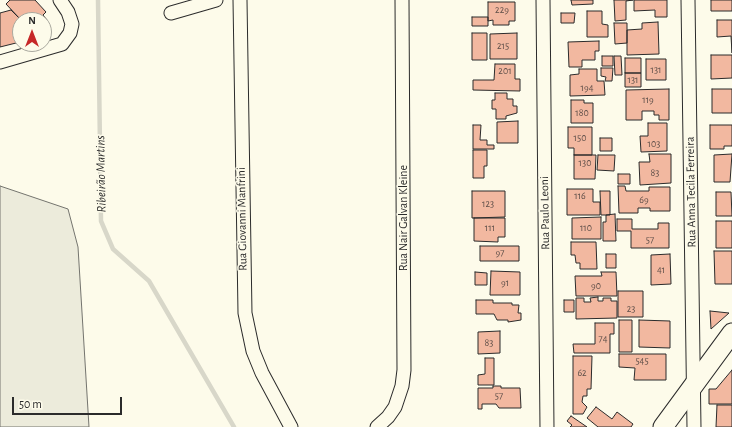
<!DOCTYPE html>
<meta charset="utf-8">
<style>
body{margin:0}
#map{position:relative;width:732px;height:427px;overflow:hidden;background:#fdfbea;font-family:"Alegreya Sans",sans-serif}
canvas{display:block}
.north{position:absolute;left:12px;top:12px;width:40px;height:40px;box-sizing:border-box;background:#fdfbea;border:1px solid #a9a89e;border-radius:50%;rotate:0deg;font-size:11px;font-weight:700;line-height:16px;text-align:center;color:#2b2b2b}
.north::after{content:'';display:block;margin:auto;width:14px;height:18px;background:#c62828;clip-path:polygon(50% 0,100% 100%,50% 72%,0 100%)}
.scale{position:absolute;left:12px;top:397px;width:110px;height:18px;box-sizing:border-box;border:2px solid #2b2b2b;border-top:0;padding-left:5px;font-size:12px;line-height:14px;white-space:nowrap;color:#2b2b2b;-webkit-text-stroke:3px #fdfbea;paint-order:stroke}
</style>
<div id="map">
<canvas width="732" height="427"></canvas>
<div class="north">N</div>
<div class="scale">50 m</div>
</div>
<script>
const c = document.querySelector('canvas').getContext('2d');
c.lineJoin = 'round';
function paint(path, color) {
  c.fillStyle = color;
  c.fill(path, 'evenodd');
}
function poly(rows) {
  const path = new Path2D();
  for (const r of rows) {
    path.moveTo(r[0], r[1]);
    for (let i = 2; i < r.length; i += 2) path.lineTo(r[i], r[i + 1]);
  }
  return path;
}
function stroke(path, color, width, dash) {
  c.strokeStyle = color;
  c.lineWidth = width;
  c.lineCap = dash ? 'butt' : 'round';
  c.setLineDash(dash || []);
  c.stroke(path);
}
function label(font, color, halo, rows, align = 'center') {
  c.font = font + ' "Alegreya Sans",sans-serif';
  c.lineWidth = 3;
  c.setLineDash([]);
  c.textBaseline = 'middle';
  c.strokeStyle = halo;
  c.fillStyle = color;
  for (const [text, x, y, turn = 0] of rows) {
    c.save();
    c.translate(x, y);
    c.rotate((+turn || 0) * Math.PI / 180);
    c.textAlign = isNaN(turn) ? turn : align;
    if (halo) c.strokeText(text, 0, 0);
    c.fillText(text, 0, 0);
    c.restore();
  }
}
const green = poly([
 [0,186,68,209,78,247,89,427,0,427,0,186]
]);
const stream = poly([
 [98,0,101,221,113,249,149,281,234,427]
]);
const building = poly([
 [10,0,35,0,46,12,43,15,47,20,44,23,44,20,21,20,6,4,10,0],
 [571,0,593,0,593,4,572,5,571,0],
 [614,0,633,0,626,1,626,20,615,21,614,0],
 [634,0,667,0,667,17,655,17,655,10,634,11,634,0],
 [711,0,732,0,732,11,711,11,711,0],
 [488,2,515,2,515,21,509,21,509,25,493,25,493,20,488,21,488,2],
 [11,10,20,19,20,31,17,33,20,42,0,47,0,13,11,10],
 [587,11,602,11,602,24,608,25,608,37,587,37,587,11],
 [561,13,575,13,574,23,561,23,561,13],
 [472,17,488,17,488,26,472,26,472,17],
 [717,20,732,20,732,53,731,36,717,37,717,20],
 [658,22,659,54,627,55,627,30,642,29,642,23,658,22],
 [614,23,627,23,627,43,615,44,614,23],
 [472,33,487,33,487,60,472,60,472,33],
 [517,33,517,59,490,59,490,34,517,33],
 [599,41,599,51,595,51,595,60,582,60,582,67,569,67,568,42,599,41],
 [711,55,732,55,732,78,711,79,711,55],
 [602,56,613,56,613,66,602,66,602,56],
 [614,56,621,56,622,75,615,75,614,56],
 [625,58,641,58,641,73,625,73,625,58],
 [646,59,666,59,666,80,646,80,646,59],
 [495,64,515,64,515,79,520,79,520,91,473,90,473,80,494,80,495,64],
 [601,68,613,68,612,81,605,81,606,77,601,76,601,68],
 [579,69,597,69,597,81,604,81,605,95,570,96,570,75,579,74,579,69],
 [625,73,641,73,641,87,625,87,625,73],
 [669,89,669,120,659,120,659,115,654,115,654,111,642,111,642,120,626,120,626,90,669,89],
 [712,89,732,89,732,113,712,113,712,89],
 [495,93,507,93,507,99,513,99,513,106,517,106,517,113,506,116,506,119,496,119,496,109,492,109,492,100,495,100,495,93],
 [571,100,584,100,584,103,593,103,593,123,571,123,571,100],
 [518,121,518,143,497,143,497,122,518,121],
 [648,123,667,123,667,151,641,152,640,136,648,136,648,123],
 [473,125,481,125,480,140,487,140,487,145,494,145,494,149,473,149,473,125],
 [710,125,732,125,732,146,724,146,724,149,710,149,710,125],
 [568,127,592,127,592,155,574,155,574,148,568,148,568,127],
 [600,138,612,138,612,151,600,151,600,138],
 [473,150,487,150,487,166,484,166,484,178,473,178,473,150],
 [649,154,671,154,671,183,640,185,639,162,650,162,649,154],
 [732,154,730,182,714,182,714,155,732,154],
 [574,155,596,155,595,179,574,179,574,155],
 [598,155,615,155,614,171,597,170,598,155],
 [618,174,630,174,630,184,618,184,618,174],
 [618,186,625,186,626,191,649,191,649,187,670,187,670,211,650,211,650,208,638,208,638,213,619,213,618,186],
 [567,189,593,189,593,202,600,202,600,215,567,215,567,189],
 [472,191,505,191,505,217,472,218,472,191],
 [600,191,610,191,610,215,601,215,600,191],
 [716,192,731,192,732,216,716,216,716,192],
 [615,214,616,241,603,241,603,222,606,222,606,215,615,214],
 [601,217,601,239,572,239,572,218,601,217],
 [474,218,505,218,505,237,498,237,498,242,474,241,474,218],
 [617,219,632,219,632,229,658,229,658,223,669,223,669,248,631,248,631,231,617,231,617,219],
 [716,221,732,221,732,248,716,248,716,221],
 [571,242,596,242,597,269,580,269,580,263,576,263,575,255,571,255,571,242],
 [480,246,519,246,519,261,480,261,480,246],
 [714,251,732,251,732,284,715,284,714,251],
 [606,254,616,254,616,268,606,268,606,254],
 [670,254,671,284,651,285,651,255,670,254],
 [491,271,520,272,520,295,490,295,491,271],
 [475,272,487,273,487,285,475,285,475,272],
 [601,272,616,272,617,296,576,296,575,276,602,276,601,272],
 [618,291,643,291,643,317,618,317,618,291],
 [598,297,598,301,603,301,603,298,611,298,611,301,617,301,617,318,576,319,576,298,584,298,584,302,591,302,590,298,598,297],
 [476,300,493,300,493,303,512,303,512,305,519,305,518,313,521,313,521,320,508,322,508,320,497,320,494,314,476,314,476,300],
 [564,300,574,300,574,312,564,312,564,300],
 [710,311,729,313,711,329,710,311],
 [619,320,632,320,632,352,619,352,619,320],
 [639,320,670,321,670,348,639,347,639,320],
 [595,323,614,323,614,334,610,334,610,353,574,353,573,344,595,344,595,323],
 [500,331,500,353,478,354,478,332,500,331],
 [619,354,666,354,666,380,634,380,635,368,619,367,619,354],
 [573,356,592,356,591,389,587,389,587,396,583,396,582,402,587,407,583,414,573,414,573,356],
 [485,358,494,358,494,385,478,385,478,375,485,374,485,358],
 [732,370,732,404,709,404,709,389,716,389,732,370],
 [493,386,501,386,501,388,520,388,521,408,499,408,496,404,482,404,482,409,478,409,478,388,493,388,493,386],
 [717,405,732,405,732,427,716,427,717,405],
 [596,407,612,419,617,412,633,424,631,427,598,427,587,418,596,407],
 [571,416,587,427,570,427,572,425,567,421,571,416]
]);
const street = poly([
 [240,0,245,313,253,351,262,373,291,427],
 [543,0,547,427],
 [688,0,694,427],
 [171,13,216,0],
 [0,62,62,44,70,33,72,24,68,12,60,0],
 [377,427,388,417,395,407,402,386,404,370,402,0]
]);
const secondary = poly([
 [663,427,732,333]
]);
const numberNames = [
 ["229",502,10],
 ["215",503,46],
 ["131",656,70],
 ["201",505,71],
 ["131",633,80],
 ["194",587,88],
 ["119",648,100],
 ["180",582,113],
 ["150",580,138],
 ["103",654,144],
 ["130",585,163],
 ["83",655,173],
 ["116",580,196],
 ["69",644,200],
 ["123",488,204],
 ["111",490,228],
 ["110",586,228],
 ["57",650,240],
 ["97",500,253],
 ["41",661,270],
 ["91",505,283],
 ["90",596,286],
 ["23",631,309],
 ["74",603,339],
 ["83",489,343],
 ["545",642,361],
 ["62",582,373],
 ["57",499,396]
];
const streetNames = [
 ["Rua Anna Tecila Ferreira",691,192,-91],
 ["Rua Paulo Leoni",545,213,-91],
 ["Rua Nair Galvan Kleine",403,218,-90],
 ["Rua Giovanni Manfrini",242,219,-91]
];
const waterNames = [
 ["Ribeirão Martins",101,174,-91]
];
paint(green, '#ecebdb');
stroke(green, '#74746e', 1);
stroke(stream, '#d8d7c9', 4.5);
paint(building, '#f2b8a0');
stroke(building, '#2b2b2b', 1);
stroke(street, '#2b2b2b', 15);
stroke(secondary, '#2b2b2b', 21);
stroke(street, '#fdfbea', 13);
stroke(secondary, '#fdfbea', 19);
label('10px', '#5d4e48', null, numberNames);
label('12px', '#2b2b2b', '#fdfbea', streetNames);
label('italic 13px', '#2b2b2b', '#fdfbea', waterNames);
</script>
